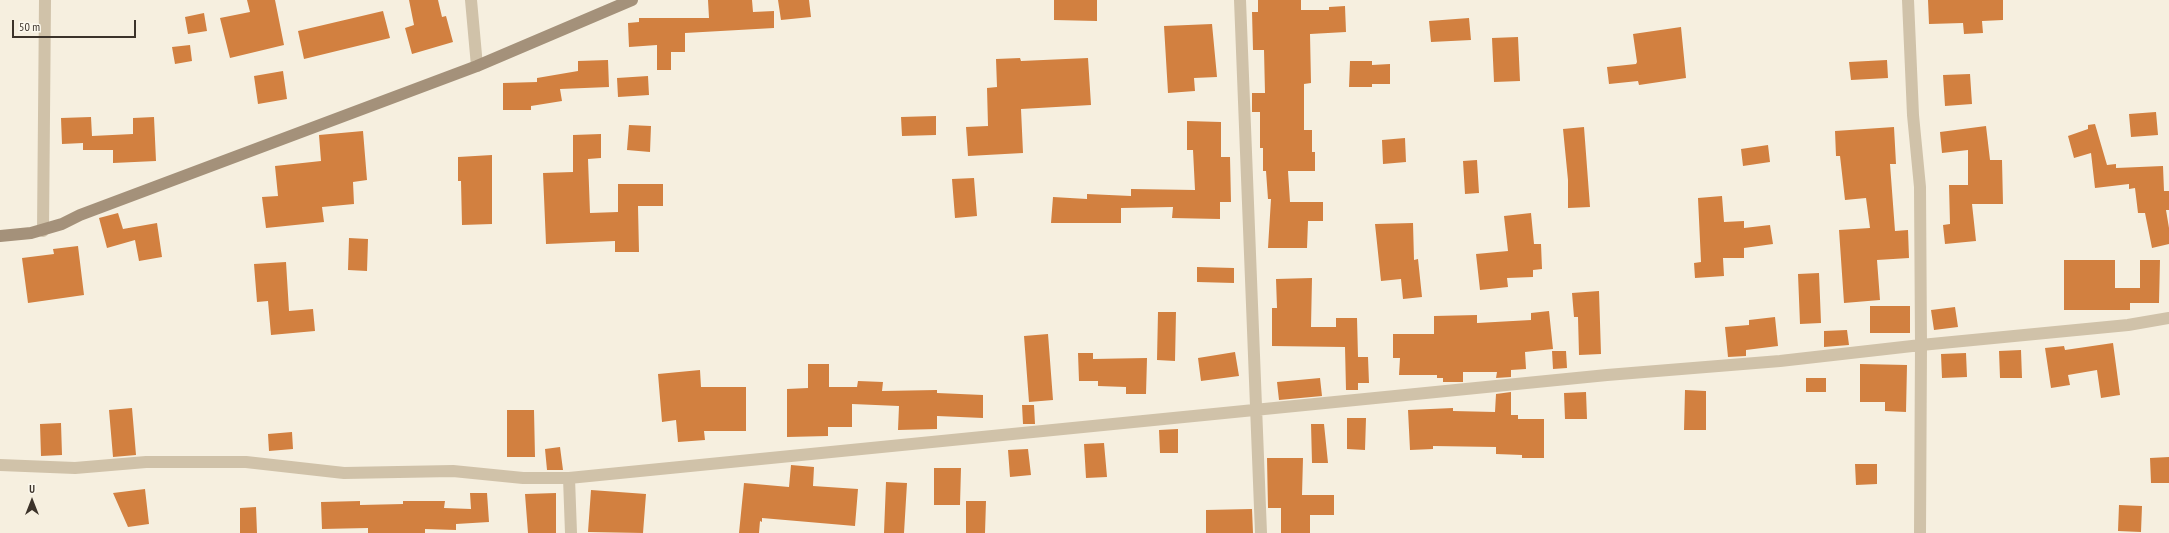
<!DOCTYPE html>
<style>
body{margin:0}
#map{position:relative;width:2169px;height:533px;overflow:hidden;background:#f6efdf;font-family:"PT Sans Narrow",sans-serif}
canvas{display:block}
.north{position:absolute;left:12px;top:481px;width:40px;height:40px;-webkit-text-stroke:3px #fcf8ed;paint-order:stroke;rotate:0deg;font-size:11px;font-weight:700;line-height:16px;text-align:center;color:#3c332a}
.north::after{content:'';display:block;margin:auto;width:14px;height:18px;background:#3c332a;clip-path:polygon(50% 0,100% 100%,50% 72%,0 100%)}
.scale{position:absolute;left:12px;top:20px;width:124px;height:18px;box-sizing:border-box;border:2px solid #3c332a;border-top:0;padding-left:5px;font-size:12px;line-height:14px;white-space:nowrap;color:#3c332a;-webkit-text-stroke:3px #fcf8ed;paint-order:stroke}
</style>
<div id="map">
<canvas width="2169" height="533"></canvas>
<div class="north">U</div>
<div class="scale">50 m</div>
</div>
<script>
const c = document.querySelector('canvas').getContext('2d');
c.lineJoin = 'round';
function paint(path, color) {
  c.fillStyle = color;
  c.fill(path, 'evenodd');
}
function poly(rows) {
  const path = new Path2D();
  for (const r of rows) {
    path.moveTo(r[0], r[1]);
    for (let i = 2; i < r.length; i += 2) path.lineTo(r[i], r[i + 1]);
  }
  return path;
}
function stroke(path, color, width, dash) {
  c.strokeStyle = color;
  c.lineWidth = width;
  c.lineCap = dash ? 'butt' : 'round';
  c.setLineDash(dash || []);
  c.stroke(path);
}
const building = poly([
 [247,0,275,0,284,45,230,58,220,18,250,12],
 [409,0,438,0,442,17,446,16,453,42,412,54,405,28,414,25],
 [708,0,752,0,753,12,774,11,774,28,685,33,685,52,671,52,671,70,657,70,657,45,629,47,628,23,639,22,639,18,709,18],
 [778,0,809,0,811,17,781,20],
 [1054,0,1097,0,1097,21,1054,20],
 [1258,0,1301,0,1301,10,1329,10,1329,7,1345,6,1346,32,1310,34,1311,83,1304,84,1304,130,1312,130,1312,152,1315,152,1315,171,1288,171,1290,202,1323,202,1323,221,1308,221,1307,248,1268,248,1271,199,1268,199,1266,171,1263,171,1263,148,1260,148,1260,112,1252,112,1252,93,1265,93,1264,50,1253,50,1252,12,1258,12],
 [1928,0,2003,0,2003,20,1982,21,1983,33,1964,34,1963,23,1929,24],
 [383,11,390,38,304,59,298,31],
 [204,13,207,31,188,34,185,17],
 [1469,18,1471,40,1431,42,1429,21],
 [1212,24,1217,77,1194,78,1195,91,1168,93,1164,26],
 [1681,27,1686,78,1639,85,1638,81,1609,84,1607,67,1636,64,1637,62,1633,34],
 [1518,37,1520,81,1494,82,1492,38],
 [190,45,192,61,175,64,172,47],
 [1020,58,1021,61,1088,58,1091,105,1021,109,1023,153,968,156,966,127,988,126,987,88,997,87,996,59],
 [608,60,609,87,560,89,562,101,531,106,531,110,503,110,503,83,537,82,537,78,578,71,578,61],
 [1887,60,1888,78,1851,80,1849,62],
 [1350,61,1372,61,1372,65,1390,64,1390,84,1372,84,1372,87,1349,87],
 [283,71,287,99,258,104,254,76],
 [1970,74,1972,104,1945,106,1943,75],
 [648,76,649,95,618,97,617,78],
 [2156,112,2158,135,2131,137,2129,114],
 [936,116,936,135,902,136,901,117],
 [91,117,92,136,133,134,133,118,154,117,156,161,113,163,113,150,83,150,83,143,62,144,61,118],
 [1187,121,1221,122,1221,157,1230,157,1231,202,1220,202,1220,219,1172,218,1173,207,1121,208,1121,223,1051,223,1053,197,1087,199,1087,194,1131,196,1131,189,1195,190,1193,150,1187,150],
 [2095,124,2107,165,2116,164,2116,168,2163,166,2164,191,2169,191,2169,210,2166,210,2169,228,2169,244,2152,248,2145,213,2138,213,2135,188,2129,189,2129,184,2095,188,2091,153,2074,158,2068,136,2088,129,2088,125],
 [629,125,651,126,650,152,627,150],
 [1986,126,1990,160,2002,160,2003,204,1972,204,1976,241,1945,244,1943,225,1950,224,1949,185,1968,185,1968,150,1942,153,1940,132],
 [1584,127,1590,207,1568,208,1568,180,1563,129],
 [1894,127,1896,164,1890,164,1895,231,1908,230,1909,258,1877,260,1880,300,1844,303,1839,230,1870,228,1866,198,1845,200,1840,156,1836,156,1835,131],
 [363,131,367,180,353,182,354,204,322,207,324,222,266,228,262,197,278,196,275,166,321,161,319,135],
 [601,134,601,158,588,159,590,213,618,212,618,184,663,184,663,206,638,206,639,252,615,252,615,241,546,244,543,173,573,172,573,135],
 [1405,138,1406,162,1383,164,1382,140],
 [1768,145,1770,162,1743,166,1741,149],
 [492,155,492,224,462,225,461,181,458,181,458,157],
 [1477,160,1479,193,1465,194,1463,161],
 [974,178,977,216,955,218,952,179],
 [1722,196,1724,222,1744,221,1744,228,1770,225,1773,244,1744,248,1744,258,1723,258,1724,276,1695,278,1694,263,1701,262,1698,198],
 [118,213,123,229,157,223,162,257,139,261,135,240,107,248,99,218],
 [1531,213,1534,244,1541,244,1542,269,1533,270,1533,277,1507,278,1508,287,1480,290,1476,254,1508,251,1504,216],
 [1413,223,1414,260,1418,259,1422,297,1403,299,1401,279,1381,281,1375,224],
 [349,238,368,239,367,271,348,270],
 [78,246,84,295,28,303,22,258,54,254,53,249],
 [2064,260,2115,260,2115,288,2140,288,2140,260,2160,260,2159,303,2130,303,2130,310,2064,310],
 [286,262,289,311,313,309,315,331,271,335,268,301,257,302,254,264],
 [1197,267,1234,268,1234,283,1197,282],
 [1819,273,1821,323,1800,324,1798,274],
 [1312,278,1311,327,1336,327,1336,318,1357,318,1358,357,1368,357,1369,383,1358,383,1358,390,1346,390,1345,347,1272,346,1272,308,1277,308,1276,279],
 [1599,291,1601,354,1579,355,1578,317,1574,317,1572,293],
 [1870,306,1910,306,1910,333,1870,333],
 [1955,307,1958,327,1934,330,1931,310],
 [1549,311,1553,349,1525,352,1526,369,1511,370,1511,377,1496,378,1497,372,1463,372,1463,382,1443,382,1443,378,1437,378,1437,375,1399,375,1400,358,1393,358,1393,334,1434,334,1434,316,1477,315,1477,323,1531,320,1531,313],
 [1158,312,1176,312,1175,361,1157,360],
 [1775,317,1778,346,1746,350,1746,356,1728,357,1725,327,1749,325,1749,320],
 [1847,330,1849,345,1824,347,1824,331],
 [1048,334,1053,400,1029,402,1024,336],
 [2113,343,2120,395,2101,398,2097,370,2068,375,2070,385,2051,388,2045,348,2064,346,2065,350],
 [2021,350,2022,378,2000,378,1999,351],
 [1552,351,1566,351,1567,368,1553,369],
 [1235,352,1239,376,1201,381,1198,358],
 [1078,353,1093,353,1093,359,1147,358,1146,394,1126,394,1126,387,1098,386,1098,381,1079,381],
 [1966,353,1967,377,1942,378,1941,354],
 [808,364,829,364,829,387,857,387,858,381,883,382,882,391,937,390,937,393,983,395,983,418,937,416,937,429,898,430,899,406,852,404,852,427,828,427,828,436,787,437,787,389,808,388],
 [1860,364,1907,365,1906,412,1885,411,1885,402,1860,402],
 [700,370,701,387,746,387,746,431,704,431,705,440,678,442,676,420,662,422,658,374],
 [1320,378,1322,396,1279,400,1277,382],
 [1806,378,1826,378,1826,392,1806,392],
 [1685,390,1706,391,1706,430,1684,430],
 [1511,392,1511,415,1518,415,1518,419,1544,419,1544,458,1522,458,1522,455,1496,454,1496,447,1433,446,1433,449,1410,450,1408,410,1453,408,1453,411,1495,412,1496,394],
 [1586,392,1587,419,1565,419,1564,393],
 [1022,405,1034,405,1035,424,1023,424],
 [132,408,136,455,113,457,109,410],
 [507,410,534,410,535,457,507,457],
 [1347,418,1366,418,1365,450,1347,449],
 [61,423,62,455,41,456,40,424],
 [1311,424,1324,424,1328,463,1312,463],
 [1178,429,1178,453,1160,453,1159,430],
 [292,432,293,449,269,451,268,434],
 [1104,443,1107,477,1086,478,1084,444],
 [560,447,563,470,547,470,545,449],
 [1028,449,1031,475,1010,477,1008,450],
 [2169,457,2169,483,2151,483,2150,458],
 [1267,458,1303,458,1302,495,1334,495,1334,515,1310,515,1310,533,1281,533,1281,508,1268,508],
 [1855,464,1877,464,1877,484,1856,485],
 [791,465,814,467,813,486,858,489,855,526,762,518,762,522,760,521,759,533,739,533,744,483,789,487],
 [934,468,961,468,960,505,934,505],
 [886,482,907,483,904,533,884,533],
 [145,489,149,524,128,527,113,493],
 [591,490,646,494,643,533,588,532],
 [470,493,487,493,489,522,456,524,456,530,425,529,425,533,368,533,368,528,322,529,321,502,360,501,360,505,403,504,403,501,445,501,444,508,471,509],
 [556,493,556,533,528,533,525,494],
 [966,501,986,501,985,533,966,533],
 [2119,505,2142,506,2141,532,2118,531],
 [256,507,257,533,240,533,240,508],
 [1252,509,1253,533,1206,533,1206,510]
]);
const street = poly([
 [471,0,477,66],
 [1240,0,1261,533],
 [1908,0,1913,115,1920,187,1921,345,2128,325,2169,318],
 [43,231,45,0],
 [0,465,75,468,146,462,246,462,344,473,453,471,523,478,569,478,1607,375,1780,361,1921,345,1920,533],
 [569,478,571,533]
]);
const secondary = poly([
 [0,236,31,233,62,224,80,215,477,66,632,0]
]);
paint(building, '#d28040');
stroke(street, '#d0c2a9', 12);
stroke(secondary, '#a4917a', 12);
</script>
